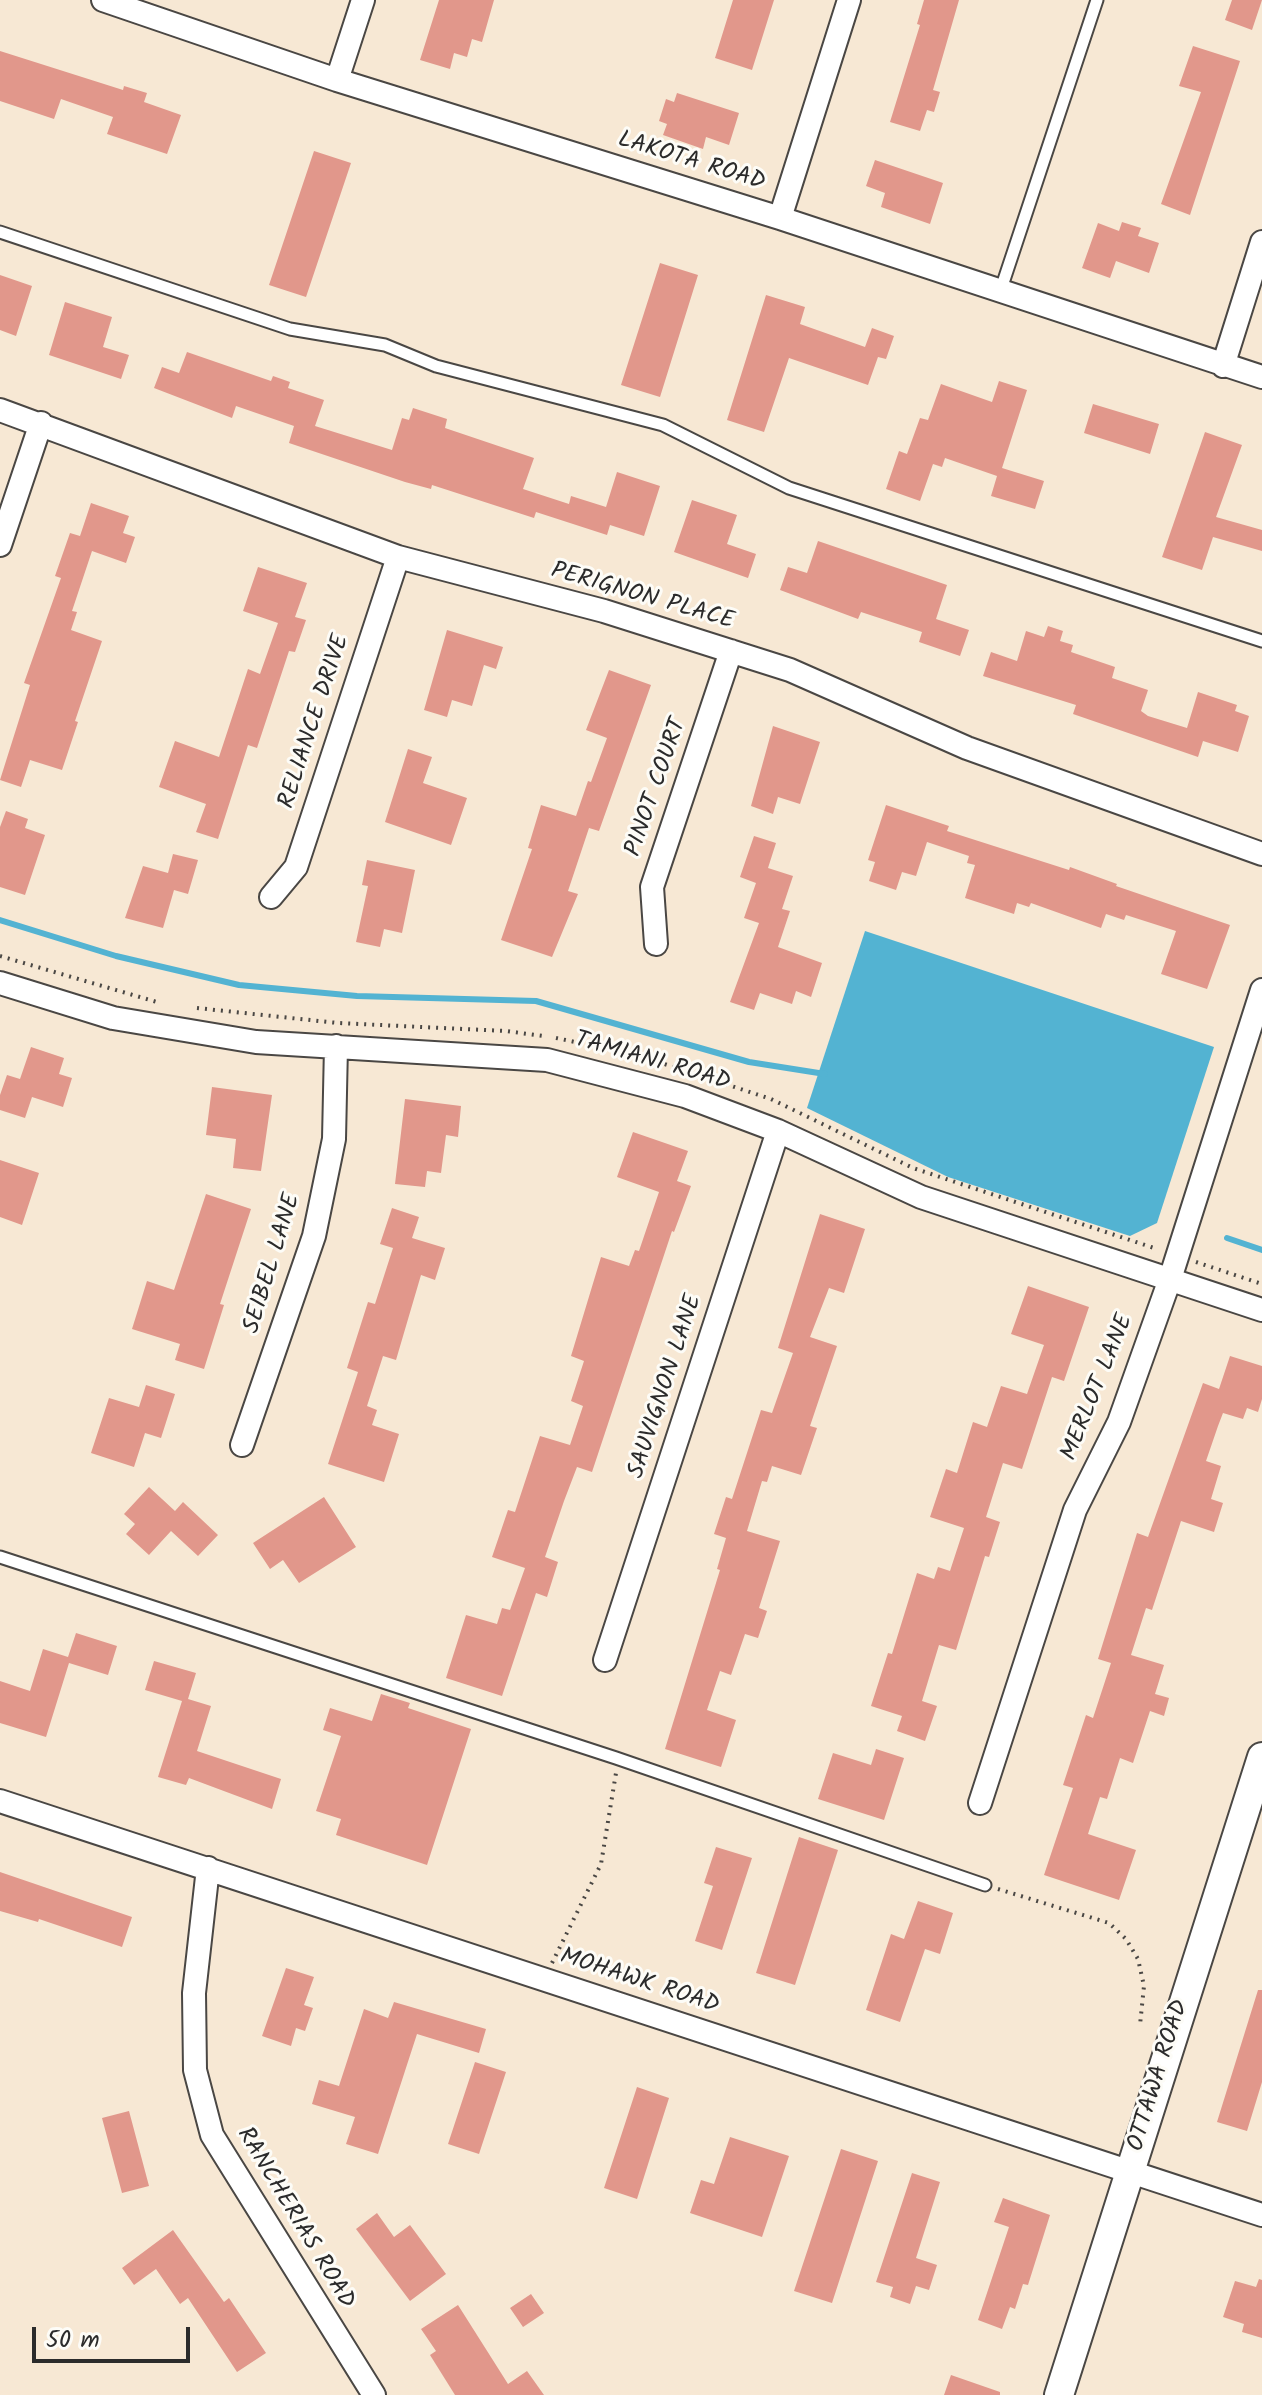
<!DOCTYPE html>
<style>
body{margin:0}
#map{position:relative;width:1262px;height:2395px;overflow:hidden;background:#f7e8d4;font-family:Kalam,sans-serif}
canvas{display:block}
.scale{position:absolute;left:32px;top:2327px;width:158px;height:36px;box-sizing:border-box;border:4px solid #2b2b2b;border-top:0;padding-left:10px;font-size:24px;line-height:28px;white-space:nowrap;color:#2b2b2b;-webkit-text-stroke:6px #fdfcf7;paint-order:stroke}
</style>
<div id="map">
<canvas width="1262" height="2395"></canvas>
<div class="scale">50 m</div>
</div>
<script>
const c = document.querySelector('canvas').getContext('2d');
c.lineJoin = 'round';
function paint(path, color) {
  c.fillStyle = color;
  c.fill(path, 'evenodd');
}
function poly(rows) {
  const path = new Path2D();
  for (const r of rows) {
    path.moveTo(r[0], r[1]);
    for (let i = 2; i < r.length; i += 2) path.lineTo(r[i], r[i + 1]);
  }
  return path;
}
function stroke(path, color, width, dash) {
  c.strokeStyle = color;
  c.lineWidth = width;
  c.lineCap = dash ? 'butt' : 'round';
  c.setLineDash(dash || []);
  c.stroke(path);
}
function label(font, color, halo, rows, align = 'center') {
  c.font = font + ' Kalam,sans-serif';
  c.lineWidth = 6;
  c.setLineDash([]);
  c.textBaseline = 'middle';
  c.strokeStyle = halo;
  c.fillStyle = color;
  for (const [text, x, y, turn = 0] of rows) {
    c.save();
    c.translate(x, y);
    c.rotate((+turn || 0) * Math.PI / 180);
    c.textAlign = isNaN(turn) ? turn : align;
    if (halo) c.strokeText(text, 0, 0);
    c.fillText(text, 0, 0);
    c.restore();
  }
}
const water = poly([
 [865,931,1214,1047,1157,1223,1130,1236,948,1177,807,1108]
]);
const stream = poly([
 [0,920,116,956,239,985,357,996,536,1001,749,1062,825,1074],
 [1227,1238,1262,1250]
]);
const building = poly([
 [439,0,494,0,482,42,472,39,467,57,454,53,450,69,420,60],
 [733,0,774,0,752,70,715,58],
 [924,0,959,0,933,90,940,92,934,112,927,110,920,131,890,122,920,25,917,24],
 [1232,0,1262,0,1252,30,1225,20],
 [1193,46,1240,61,1190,215,1161,204,1201,92,1179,86],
 [0,51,123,90,124,86,147,93,144,102,181,115,167,154,107,134,113,117,61,99,54,119,0,101],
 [677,93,739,113,729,145,706,137,703,149,663,135,667,124,659,121,666,99,674,102],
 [314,151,351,163,306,297,269,285],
 [875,160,943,183,930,224,881,207,885,193,866,186],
 [1122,222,1141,228,1138,236,1159,243,1149,273,1116,261,1110,278,1082,268,1098,223,1119,231],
 [660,263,698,275,660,397,621,385],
 [0,275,32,286,16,336,0,330],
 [766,295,805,307,800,324,865,347,872,328,894,336,886,359,878,357,868,385,789,358,764,432,727,420],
 [65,302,112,317,103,347,129,355,121,379,49,355],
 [187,352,271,381,273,376,290,382,288,388,324,400,315,426,392,450,402,418,409,420,413,408,447,419,445,428,534,458,523,489,569,504,571,496,606,507,617,472,660,486,644,536,610,525,607,535,536,512,534,518,432,485,431,489,405,482,289,443,294,426,236,406,232,418,154,388,162,367,179,373],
 [999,381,1027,390,1002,468,1044,481,1035,509,991,496,997,476,945,458,942,467,933,464,920,501,886,489,899,451,907,454,920,418,928,420,941,384,992,402],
 [1093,404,1159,424,1150,454,1084,433],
 [1205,432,1242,445,1216,517,1262,530,1262,551,1213,537,1202,570,1162,557],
 [692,500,737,515,727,544,756,554,748,578,674,552],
 [91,503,129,516,123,533,135,537,126,563,92,551,72,611,77,612,71,630,102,641,75,721,78,722,62,770,30,760,21,787,0,780,30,685,24,683,61,578,55,576,70,533,80,536],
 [818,541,947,585,936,619,969,630,960,656,919,642,922,632,861,612,858,619,780,590,788,567,807,573],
 [258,567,307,583,295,617,306,620,295,652,289,651,257,748,248,745,218,839,196,832,206,804,159,787,175,741,219,757,248,669,260,674,278,623,243,611],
 [1048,626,1063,631,1060,641,1073,645,1071,652,1115,667,1112,678,1148,690,1141,711,1148,716,1187,728,1198,692,1237,705,1235,711,1249,716,1238,752,1203,741,1198,757,1073,714,1076,705,983,676,991,652,1017,661,1026,631,1044,637],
 [447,630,503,647,496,669,484,665,472,706,452,700,447,717,424,710],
 [609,670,651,685,599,831,589,828,568,891,578,894,552,957,501,940,532,849,528,848,541,805,576,816,588,781,591,782,607,738,586,730],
 [773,726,820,742,800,804,778,797,773,814,751,806],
 [408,749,432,757,423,783,467,798,451,845,385,822],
 [886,805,949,826,947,831,1069,870,1070,867,1117,884,1116,886,1230,925,1207,989,1161,974,1176,931,1126,915,1124,920,1106,914,1101,928,1031,903,1029,907,1017,903,1014,914,965,898,975,865,967,863,969,856,927,842,916,876,902,872,896,890,869,881,875,862,868,860],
 [6,811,28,819,25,828,45,835,25,895,0,887,0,827],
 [754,836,776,843,768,868,793,876,782,909,790,911,778,947,822,963,811,997,796,991,792,1004,760,993,754,1010,730,1002,759,923,744,918,756,883,740,877],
 [173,854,198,860,188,894,174,890,163,928,125,918,143,866,168,873],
 [367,860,415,870,402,933,384,929,380,947,356,942,368,886,362,885],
 [31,1047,64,1058,59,1074,72,1078,63,1107,32,1097,25,1118,0,1110,0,1095,7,1075,20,1079],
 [212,1087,272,1095,261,1171,233,1168,236,1139,206,1135],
 [405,1099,461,1106,458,1137,446,1135,441,1173,427,1171,425,1187,395,1184],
 [633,1132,688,1151,677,1181,691,1186,674,1232,672,1231,592,1472,577,1467,564,1501,545,1557,558,1562,547,1597,536,1593,502,1696,446,1678,466,1615,497,1624,502,1608,510,1610,525,1568,492,1557,508,1510,515,1512,540,1436,570,1445,583,1406,571,1401,584,1361,571,1356,601,1257,629,1266,635,1250,639,1251,659,1192,617,1177],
 [0,1160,39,1173,22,1225,0,1217],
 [206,1194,251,1209,220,1304,224,1305,204,1369,175,1360,180,1344,132,1329,147,1281,174,1290],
 [392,1208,419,1217,412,1238,445,1248,435,1280,421,1275,396,1360,383,1356,367,1406,377,1410,372,1425,399,1434,384,1482,328,1464,358,1372,347,1368,368,1302,375,1304,393,1248,380,1244],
 [820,1214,865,1229,844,1293,829,1288,810,1337,837,1346,810,1426,817,1428,801,1475,772,1466,767,1482,762,1481,747,1531,780,1541,759,1608,767,1611,758,1638,745,1634,731,1675,720,1671,707,1710,736,1720,721,1767,665,1749,720,1570,717,1569,726,1538,714,1534,726,1497,732,1499,761,1410,772,1413,793,1353,778,1348],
 [1028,1286,1089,1307,1064,1381,1052,1377,1022,1469,1003,1463,986,1517,1000,1522,989,1557,985,1556,956,1650,939,1645,922,1701,937,1706,925,1741,897,1731,902,1716,871,1706,888,1653,892,1654,917,1573,934,1579,938,1567,950,1571,964,1528,930,1517,946,1469,957,1473,973,1422,987,1427,1001,1386,1027,1394,1044,1345,1011,1334],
 [1230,1356,1262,1366,1262,1399,1258,1412,1247,1408,1243,1419,1223,1413,1218,1426,1206,1461,1221,1466,1211,1499,1223,1503,1214,1532,1181,1521,1152,1610,1146,1608,1131,1655,1164,1665,1155,1694,1169,1698,1164,1716,1150,1711,1133,1763,1120,1758,1107,1799,1100,1797,1088,1834,1136,1850,1119,1900,1044,1875,1073,1788,1063,1785,1086,1715,1093,1718,1111,1663,1098,1659,1137,1533,1148,1537,1203,1383,1219,1389],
 [146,1385,175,1394,161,1438,145,1433,134,1467,91,1453,109,1398,139,1407],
 [149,1487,175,1511,183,1502,218,1535,198,1556,171,1531,149,1555,126,1534,135,1524,124,1514],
 [324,1497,356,1547,299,1583,283,1560,270,1569,253,1543],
 [76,1633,117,1646,108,1675,69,1663,46,1737,0,1723,0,1681,30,1691,43,1649,68,1657],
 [154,1661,196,1673,188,1699,211,1706,197,1751,281,1779,272,1809,189,1778,186,1785,158,1777,182,1701,145,1690],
 [381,1694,410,1703,408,1708,471,1729,427,1865,336,1835,341,1819,316,1811,341,1736,323,1730,330,1708,372,1721],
 [876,1749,904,1758,884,1820,818,1799,833,1753,871,1765],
 [799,1837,838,1850,795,1985,756,1973],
 [716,1847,752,1858,722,1950,695,1941,713,1886,704,1883],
 [0,1872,132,1917,122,1947,39,1919,38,1922,0,1911],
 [918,1901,953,1913,940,1954,925,1949,900,2022,866,2010,891,1934,904,1939],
 [286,1968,314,1977,304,2005,313,2008,305,2031,296,2028,291,2046,262,2036],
 [1258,1990,1262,1990,1262,2082,1247,2131,1217,2122],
 [394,2002,486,2029,479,2053,417,2034,378,2154,346,2144,355,2117,312,2104,319,2080,339,2086,364,2009,388,2018],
 [475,2062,506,2072,479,2154,448,2144],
 [637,2087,669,2098,637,2199,604,2188],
 [129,2111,149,2186,122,2193,102,2118],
 [730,2137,789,2156,762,2237,690,2213,701,2180,714,2184],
 [841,2149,878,2161,832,2303,794,2291],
 [912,2173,940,2182,916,2258,937,2265,929,2290,916,2286,910,2304,890,2297,893,2287,876,2282],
 [1003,2198,1050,2215,1028,2285,1023,2284,1015,2309,1010,2307,1002,2329,978,2320,1009,2227,994,2222],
 [377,2213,394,2237,410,2225,446,2274,410,2301,356,2229],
 [173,2230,224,2302,229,2298,266,2353,237,2372,188,2298,180,2304,156,2269,134,2285,122,2268],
 [1259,2279,1262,2280,1262,2338,1242,2332,1244,2324,1223,2317,1235,2281,1256,2287],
 [531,2294,544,2313,523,2327,510,2308],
 [458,2305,508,2384,527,2371,544,2395,455,2395,430,2355,436,2351,421,2329],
 [951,2375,1000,2392,1000,2395,944,2395]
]);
const path = poly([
 [0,956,157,1002],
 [197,1008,338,1023,506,1031,543,1036],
 [556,1038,637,1055,771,1099,913,1168,1157,1249],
 [1196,1262,1262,1284],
 [998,1889,1109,1923,1126,1939,1138,1959,1144,1986,1140,2025],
 [552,1963,601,1864,616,1773]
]);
const service = poly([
 [0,232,290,329,385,345,436,366,663,425,789,488,1262,641],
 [1000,292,1097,0],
 [0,1557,616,1758,985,1885]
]);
const minor = poly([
 [103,0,337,80,780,218,1262,377],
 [337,80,363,0],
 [780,218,849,0],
 [1223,366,1262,242],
 [0,410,398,557,604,611,790,670,967,748,1262,854],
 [0,545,41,423],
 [271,897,296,867,398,557],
 [656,944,652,887,731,651],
 [0,983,113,1018,256,1042,547,1060,685,1096,778,1131,921,1197,1262,1310],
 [242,1445,314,1236,334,1139,336,1046],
 [605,1660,778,1131],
 [0,1801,1262,2215],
 [980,1803,1075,1510,1119,1422,1170,1279,1262,990],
 [208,1868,194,1993,195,2070,212,2135,374,2395]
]);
const tertiary = poly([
 [1059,2395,1262,1757]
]);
const streetNames = [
 ["LAKOTA ROAD",691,163,17],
 ["PERIGNON PLACE",642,598,16],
 ["RELIANCE DRIVE",316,722,-72],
 ["PINOT COURT",658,788,-71],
 ["TAMIANI ROAD",652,1063,16],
 ["SEIBEL LANE",274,1264,-73],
 ["SAUVIGNON LANE",667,1387,-72],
 ["MERLOT LANE",1099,1388,-68],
 ["MOHAWK ROAD",639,1983,18],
 ["OTTAWA ROAD",1160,2076,-73],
 ["RANCHERIAS ROAD",294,2219,59]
];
paint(water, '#53b3d2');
stroke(stream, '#53b3d2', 6);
paint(building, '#e1978b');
stroke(service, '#4a4744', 15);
stroke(minor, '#4a4744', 26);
stroke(tertiary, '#4a4744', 32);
stroke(path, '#4a4744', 4, [2, 6]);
stroke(service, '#fff', 11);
stroke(minor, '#fff', 22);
stroke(tertiary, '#fff', 28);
label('24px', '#2b2b2b', '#fdfcf7', streetNames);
</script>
